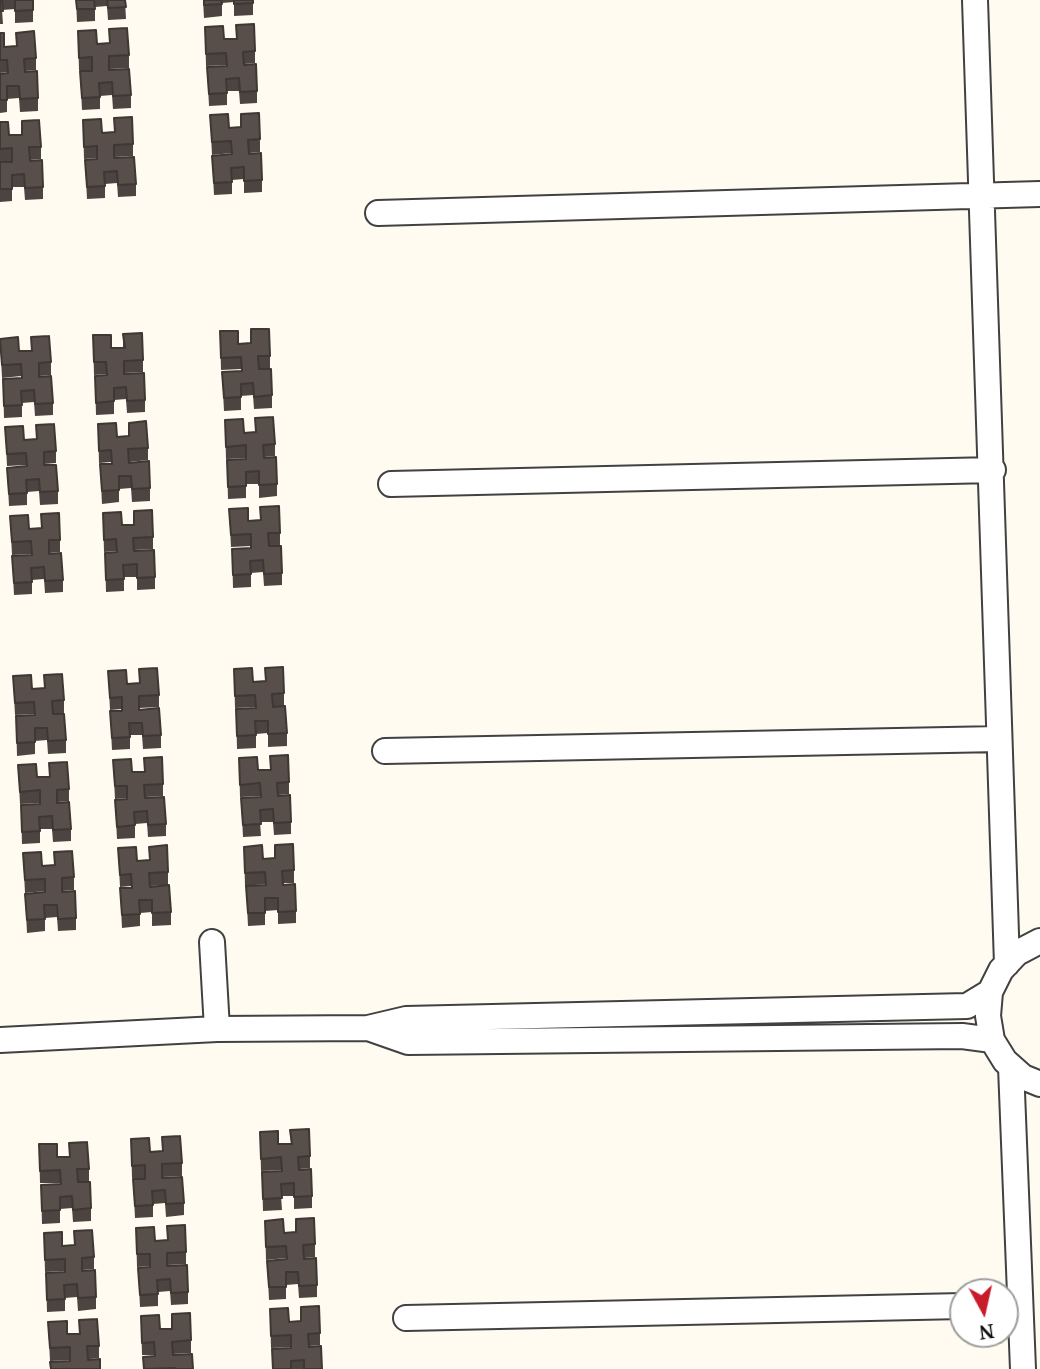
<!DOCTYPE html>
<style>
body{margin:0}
#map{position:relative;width:1040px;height:1369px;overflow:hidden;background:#fffbf0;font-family:"Noto Serif",serif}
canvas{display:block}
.north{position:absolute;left:949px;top:1278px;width:70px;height:70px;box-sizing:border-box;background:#fff;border:2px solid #9f9f9f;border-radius:50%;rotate:172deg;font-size:19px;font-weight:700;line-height:28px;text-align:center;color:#0e0e0e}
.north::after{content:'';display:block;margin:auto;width:24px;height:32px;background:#c81c2a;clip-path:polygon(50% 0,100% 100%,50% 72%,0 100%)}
</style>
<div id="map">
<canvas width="1040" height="1369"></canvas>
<div class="north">N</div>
</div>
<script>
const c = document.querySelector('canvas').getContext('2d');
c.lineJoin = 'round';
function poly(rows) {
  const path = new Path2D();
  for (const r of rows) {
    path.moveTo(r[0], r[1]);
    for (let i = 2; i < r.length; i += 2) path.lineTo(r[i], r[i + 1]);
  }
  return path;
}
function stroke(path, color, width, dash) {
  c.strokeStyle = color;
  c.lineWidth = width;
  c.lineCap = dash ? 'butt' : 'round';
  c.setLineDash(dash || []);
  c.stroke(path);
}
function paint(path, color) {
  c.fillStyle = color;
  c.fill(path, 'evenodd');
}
const minor = poly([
 [975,0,1007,964],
 [378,213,1040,194],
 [391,484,993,470],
 [385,751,999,739],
 [1040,941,1017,953,1001,970,990,992,988,1016,992,1040,1005,1061,1023,1077,1040,1084],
 [212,942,217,1029],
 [368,1028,408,1042,962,1036,992,1040],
 [0,1040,217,1029,368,1028,406,1019,967,1006,990,992],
 [1011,1067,1023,1369],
 [406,1318,963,1306]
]);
const wall = poly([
 [0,0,33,0,33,22,15,23,15,9,2,10,3,24,0,24],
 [76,0,125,0,126,19,108,20,107,6,95,7,95,21,77,22],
 [203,0,253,0,253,15,234,16,234,2,222,3,222,16,204,18],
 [236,25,255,51,255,63,244,64,257,91,257,103,240,104,239,91,227,91,227,105,209,106,207,67,226,66,226,65,206,66,205,27,224,39,236,39],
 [109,29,129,55,129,68,109,69,131,95,131,108,113,109,112,95,100,96,100,109,82,110,80,71,92,71,92,70,79,70,78,31,97,44,109,43],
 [0,33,4,47,16,46,16,33,36,58,36,70,25,71,38,98,38,111,20,112,19,98,7,99,7,112,0,113,0,74,7,73,7,72,0,73],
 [241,114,260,139,260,152,249,153,262,180,262,192,244,193,244,179,232,180,232,194,214,195,212,156,231,154,231,153,212,155,210,115,229,128,241,128],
 [114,118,133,144,133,156,114,157,136,184,136,196,118,197,117,183,105,184,105,198,87,199,85,160,97,159,97,158,84,159,83,120,102,133,114,132],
 [22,121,41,147,41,159,29,160,43,187,43,199,25,200,24,187,12,187,12,201,0,202,0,162,12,162,12,161,0,161,0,122,9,135,22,135],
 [251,329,270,356,270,368,259,368,272,395,272,408,254,409,253,395,241,396,241,410,224,411,222,372,241,371,241,369,221,370,220,331,238,344,251,343],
 [123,334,143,360,143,372,124,373,145,400,145,412,127,413,126,399,114,400,114,414,96,415,95,376,106,375,106,374,94,375,93,335,111,348,123,348],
 [31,337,51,362,51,375,39,376,53,403,53,415,35,416,34,402,22,403,22,417,4,418,3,379,21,378,21,376,2,378,0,339,19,351,31,351],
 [255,418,275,444,275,456,264,457,277,484,277,496,259,498,259,484,246,484,246,498,228,499,227,460,246,459,246,458,226,459,225,420,244,433,256,432],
 [129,423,148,448,148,460,129,462,150,488,150,501,132,502,131,488,119,489,119,502,102,504,100,464,111,464,111,462,99,463,98,424,117,437,129,436],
 [36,425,56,451,56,463,44,464,58,491,58,504,40,505,39,491,27,492,27,505,9,506,7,468,26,466,26,465,7,466,5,427,24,440,36,439],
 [260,507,280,533,280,545,269,545,282,573,282,585,264,586,263,572,251,573,251,587,233,588,232,549,251,548,251,546,231,547,229,509,248,521,260,520],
 [134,511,153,537,153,549,134,550,155,577,155,589,137,590,137,577,124,577,124,591,106,592,105,553,116,552,116,551,104,552,103,513,122,525,134,525],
 [41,514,60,540,60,552,49,553,63,580,63,592,45,593,44,579,32,580,32,594,14,595,12,556,32,555,31,554,12,555,10,516,29,529,41,528],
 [265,668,284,693,284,706,273,706,287,733,287,746,268,747,268,733,256,734,256,748,237,749,236,709,255,708,255,707,235,708,234,669,253,682,265,681],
 [139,669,159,695,159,707,139,708,161,735,161,748,143,749,142,735,130,735,130,749,112,750,110,711,122,711,122,709,110,710,108,671,127,684,139,683],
 [44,675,64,700,64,713,53,713,66,740,66,753,48,754,47,740,35,741,35,754,17,756,16,716,34,715,34,714,15,715,13,676,32,689,44,688],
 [270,756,289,782,289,794,278,795,291,822,291,834,274,835,273,822,260,822,261,836,243,837,241,798,260,797,260,796,240,797,239,758,258,770,270,770],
 [144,758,163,784,163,796,145,797,166,824,166,836,148,837,147,823,135,824,135,838,117,839,115,800,127,799,127,798,115,799,113,760,132,772,144,772],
 [49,763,69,789,69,801,57,802,71,829,71,841,53,842,52,829,40,829,40,843,22,844,21,805,40,804,40,803,20,804,18,765,37,777,49,777],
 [275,845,294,870,294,883,283,883,296,911,296,923,278,924,278,910,265,911,265,925,248,926,246,886,265,885,265,884,245,886,244,847,263,859,275,858],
 [149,847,168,872,168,885,149,886,171,912,171,925,152,926,152,912,140,913,140,926,122,928,120,888,131,888,131,886,120,887,118,848,137,861,149,860],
 [54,852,74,877,74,890,62,891,76,918,76,930,58,931,57,917,45,918,45,931,27,933,25,894,45,892,45,891,25,893,23,853,42,866,54,865],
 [290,1130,310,1156,310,1168,299,1169,312,1196,312,1208,294,1209,294,1196,281,1196,282,1210,263,1211,262,1172,281,1171,281,1170,261,1171,260,1132,278,1144,291,1144],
 [162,1137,182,1163,182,1176,162,1177,184,1203,184,1215,166,1217,165,1203,153,1204,153,1217,135,1218,133,1179,145,1179,145,1178,132,1178,131,1139,150,1152,162,1151],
 [69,1143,89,1169,89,1181,78,1181,91,1208,91,1221,73,1222,72,1208,60,1209,60,1223,42,1224,41,1185,60,1184,60,1183,40,1183,39,1144,57,1157,69,1157],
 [296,1219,315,1244,315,1257,304,1258,317,1285,317,1297,299,1298,298,1284,286,1285,286,1299,269,1300,267,1261,286,1259,286,1258,266,1260,265,1221,284,1233,296,1232],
 [167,1226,186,1252,186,1264,167,1265,188,1292,188,1304,171,1305,170,1291,158,1292,158,1306,140,1307,138,1268,150,1267,150,1266,137,1267,136,1228,155,1241,167,1240],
 [74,1231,94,1257,94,1269,82,1270,96,1297,96,1309,78,1311,77,1297,65,1298,65,1311,47,1312,46,1273,65,1272,65,1271,45,1272,44,1233,62,1246,75,1245],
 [301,1307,320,1333,320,1345,309,1346,322,1369,272,1369,272,1349,291,1348,291,1347,271,1348,270,1309,289,1322,301,1321],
 [172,1314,191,1340,191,1353,172,1354,173,1355,193,1369,143,1369,143,1357,154,1356,154,1355,142,1355,141,1316,160,1329,172,1329],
 [79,1320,99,1346,99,1358,70,1361,70,1360,50,1361,48,1322,67,1334,79,1334]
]);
const building = poly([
 [0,0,2,0,3,11,0,11,0,0],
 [15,0,33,0,33,10,15,11,15,0],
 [76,0,94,0,95,9,77,9,76,0],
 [107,0,125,0,126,7,108,8,107,0],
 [204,0,221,0,222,4,204,5,204,0],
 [234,0,253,0,253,3,234,4,234,0],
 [254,24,255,51,243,52,244,65,256,64,257,91,240,92,239,78,226,79,227,93,209,94,207,67,227,66,226,53,206,54,205,27,223,26,224,39,237,39,236,25,254,24],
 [127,28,129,55,109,56,109,70,129,69,131,95,113,96,112,82,99,83,100,97,82,98,80,71,92,71,92,57,79,58,78,31,96,30,97,44,110,43,109,29,127,28],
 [34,31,36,58,24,59,25,72,37,71,38,98,20,99,19,86,7,86,7,100,0,100,0,74,8,73,7,60,0,60,0,33,4,33,4,47,17,46,16,33,34,31],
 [259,113,260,139,248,140,249,154,261,153,262,180,244,181,244,167,231,168,232,182,214,183,212,156,232,154,231,141,212,142,210,115,228,114,229,128,241,127,241,114,259,113],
 [132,117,133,144,114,145,114,158,134,157,136,184,118,185,117,171,104,172,105,186,87,187,85,160,97,159,97,146,84,147,83,120,101,119,102,133,115,132,114,118,132,117],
 [39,120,41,147,29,147,30,161,42,160,43,187,25,188,24,174,12,175,12,189,0,189,0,162,12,162,12,148,0,149,0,122,8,122,9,135,22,135,22,121,39,120],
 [251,329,269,329,270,356,258,356,259,369,271,369,272,395,254,397,253,383,241,384,241,397,224,398,222,372,242,371,241,357,221,358,220,331,238,331,238,344,251,343,251,329],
 [142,333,143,360,124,361,124,374,144,373,145,400,127,401,126,387,114,388,114,401,96,403,95,376,107,375,106,362,94,362,93,335,111,335,111,348,125,348,123,334,142,333],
 [49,336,51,362,39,363,39,377,51,376,53,403,35,404,34,390,21,391,22,405,4,406,3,379,22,378,21,364,2,365,0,339,18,337,19,351,32,351,31,337,49,336],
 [273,417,275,444,263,445,264,458,276,457,277,484,259,485,259,471,246,472,246,486,228,487,227,460,246,459,246,445,226,447,225,420,243,419,244,433,256,432,255,418,273,417],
 [146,421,148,448,128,449,129,463,149,461,150,488,132,489,131,476,119,476,119,490,102,491,100,464,112,464,111,450,99,451,98,424,116,423,117,437,129,436,129,423,146,421],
 [54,424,56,451,44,452,44,465,56,465,58,491,40,492,39,479,26,480,27,493,9,494,7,468,27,466,26,453,7,454,5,427,23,426,24,440,37,439,36,425,54,424],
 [279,506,280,533,268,533,269,546,281,546,282,573,264,574,263,560,250,561,251,574,233,575,232,549,251,548,251,534,231,535,229,509,248,508,248,521,261,520,260,507,279,506],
 [152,510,153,537,133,538,134,551,154,550,155,577,137,578,137,564,123,565,124,579,106,580,105,553,117,552,116,539,104,540,103,513,121,512,122,525,134,525,134,511,152,510],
 [59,513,60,540,49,540,49,554,61,553,63,580,45,581,44,567,31,568,32,582,14,583,12,556,32,555,31,541,12,542,10,516,28,515,29,529,42,528,41,514,59,513],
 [283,667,284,693,272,694,273,707,285,706,287,733,268,734,268,721,255,721,256,735,237,736,236,709,256,708,255,695,235,696,234,669,252,668,253,682,266,681,265,668,283,667],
 [157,668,159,695,139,696,139,710,159,708,161,735,143,736,142,723,129,723,130,737,112,738,110,711,122,711,122,697,110,698,108,671,126,670,127,684,140,683,139,669,157,668],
 [62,674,64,700,52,701,53,714,64,714,66,740,48,741,47,728,35,728,35,742,17,743,16,716,35,715,34,702,15,703,13,676,31,675,32,689,45,688,44,675,62,674],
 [288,755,289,782,277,783,278,796,290,795,291,822,274,823,273,809,260,810,261,824,243,825,241,798,261,797,260,783,240,785,239,758,257,757,258,770,271,770,270,756,288,755],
 [162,757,163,784,144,785,145,798,164,797,166,824,148,825,147,811,134,812,135,825,117,827,115,800,127,799,127,786,115,786,113,760,131,759,132,772,145,772,144,758,162,757],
 [67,762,69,789,57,790,57,803,69,802,71,829,53,830,52,816,39,817,40,831,22,832,21,805,40,804,40,790,20,792,18,765,36,764,37,777,50,777,49,763,67,762],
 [293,844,294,870,282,871,283,885,295,884,296,911,278,912,278,898,265,898,265,913,248,913,246,886,266,885,265,872,245,873,244,847,262,845,263,859,275,858,275,845,293,844],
 [167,845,168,872,149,873,150,887,169,885,171,912,152,913,152,900,139,900,140,914,122,915,120,888,132,888,131,874,120,875,118,848,136,847,137,861,150,860,149,847,167,845],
 [72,851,74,877,62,878,62,892,75,891,76,918,58,919,57,905,44,905,45,919,27,920,25,894,45,892,45,879,25,880,23,853,41,852,42,866,55,865,54,852,72,851],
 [309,1129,310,1156,298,1157,299,1170,311,1169,312,1196,294,1197,294,1183,281,1184,282,1198,263,1199,262,1172,282,1171,281,1157,261,1159,260,1132,278,1131,278,1144,292,1144,290,1130,309,1129],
 [180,1136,182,1163,162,1164,162,1178,182,1177,184,1203,166,1204,165,1190,152,1191,153,1205,135,1206,133,1179,145,1179,145,1165,132,1166,131,1139,149,1138,150,1152,163,1151,162,1137,180,1136],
 [87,1142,89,1169,77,1169,78,1182,90,1182,91,1208,73,1210,72,1196,60,1197,60,1210,42,1211,41,1185,61,1184,60,1170,40,1171,39,1144,57,1144,57,1157,70,1157,69,1143,87,1142],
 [314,1218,315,1244,303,1245,304,1259,316,1258,317,1285,299,1286,298,1272,286,1272,286,1287,269,1287,267,1261,287,1259,286,1246,266,1247,265,1221,283,1219,284,1233,296,1232,296,1219,314,1218],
 [185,1225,186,1252,167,1253,167,1266,187,1265,188,1292,171,1293,170,1279,157,1280,158,1294,140,1295,138,1268,150,1267,150,1254,137,1254,136,1228,154,1227,155,1241,168,1240,167,1226,185,1225],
 [92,1230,94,1257,82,1258,82,1271,95,1270,96,1297,78,1298,77,1284,64,1285,65,1299,47,1300,46,1273,65,1272,65,1259,45,1260,44,1233,62,1232,62,1246,75,1245,74,1231,92,1230],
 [319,1306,320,1333,308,1334,309,1347,321,1346,322,1369,304,1369,304,1360,291,1361,291,1369,273,1369,272,1349,291,1348,291,1335,271,1336,270,1309,288,1308,289,1322,301,1321,301,1307,319,1306],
 [190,1313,191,1340,172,1342,173,1355,192,1354,193,1369,175,1369,175,1368,144,1369,143,1357,155,1356,154,1342,142,1343,141,1316,159,1315,160,1329,172,1329,172,1314,190,1313],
 [97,1319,99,1346,87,1346,88,1360,100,1359,100,1369,51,1369,50,1362,70,1361,70,1347,50,1348,48,1322,67,1321,67,1334,80,1334,79,1320,97,1319]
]);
stroke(minor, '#414141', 28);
stroke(minor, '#fff', 24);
paint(wall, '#4c4440');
paint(building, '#584f4a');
stroke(building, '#3e3734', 2);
</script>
